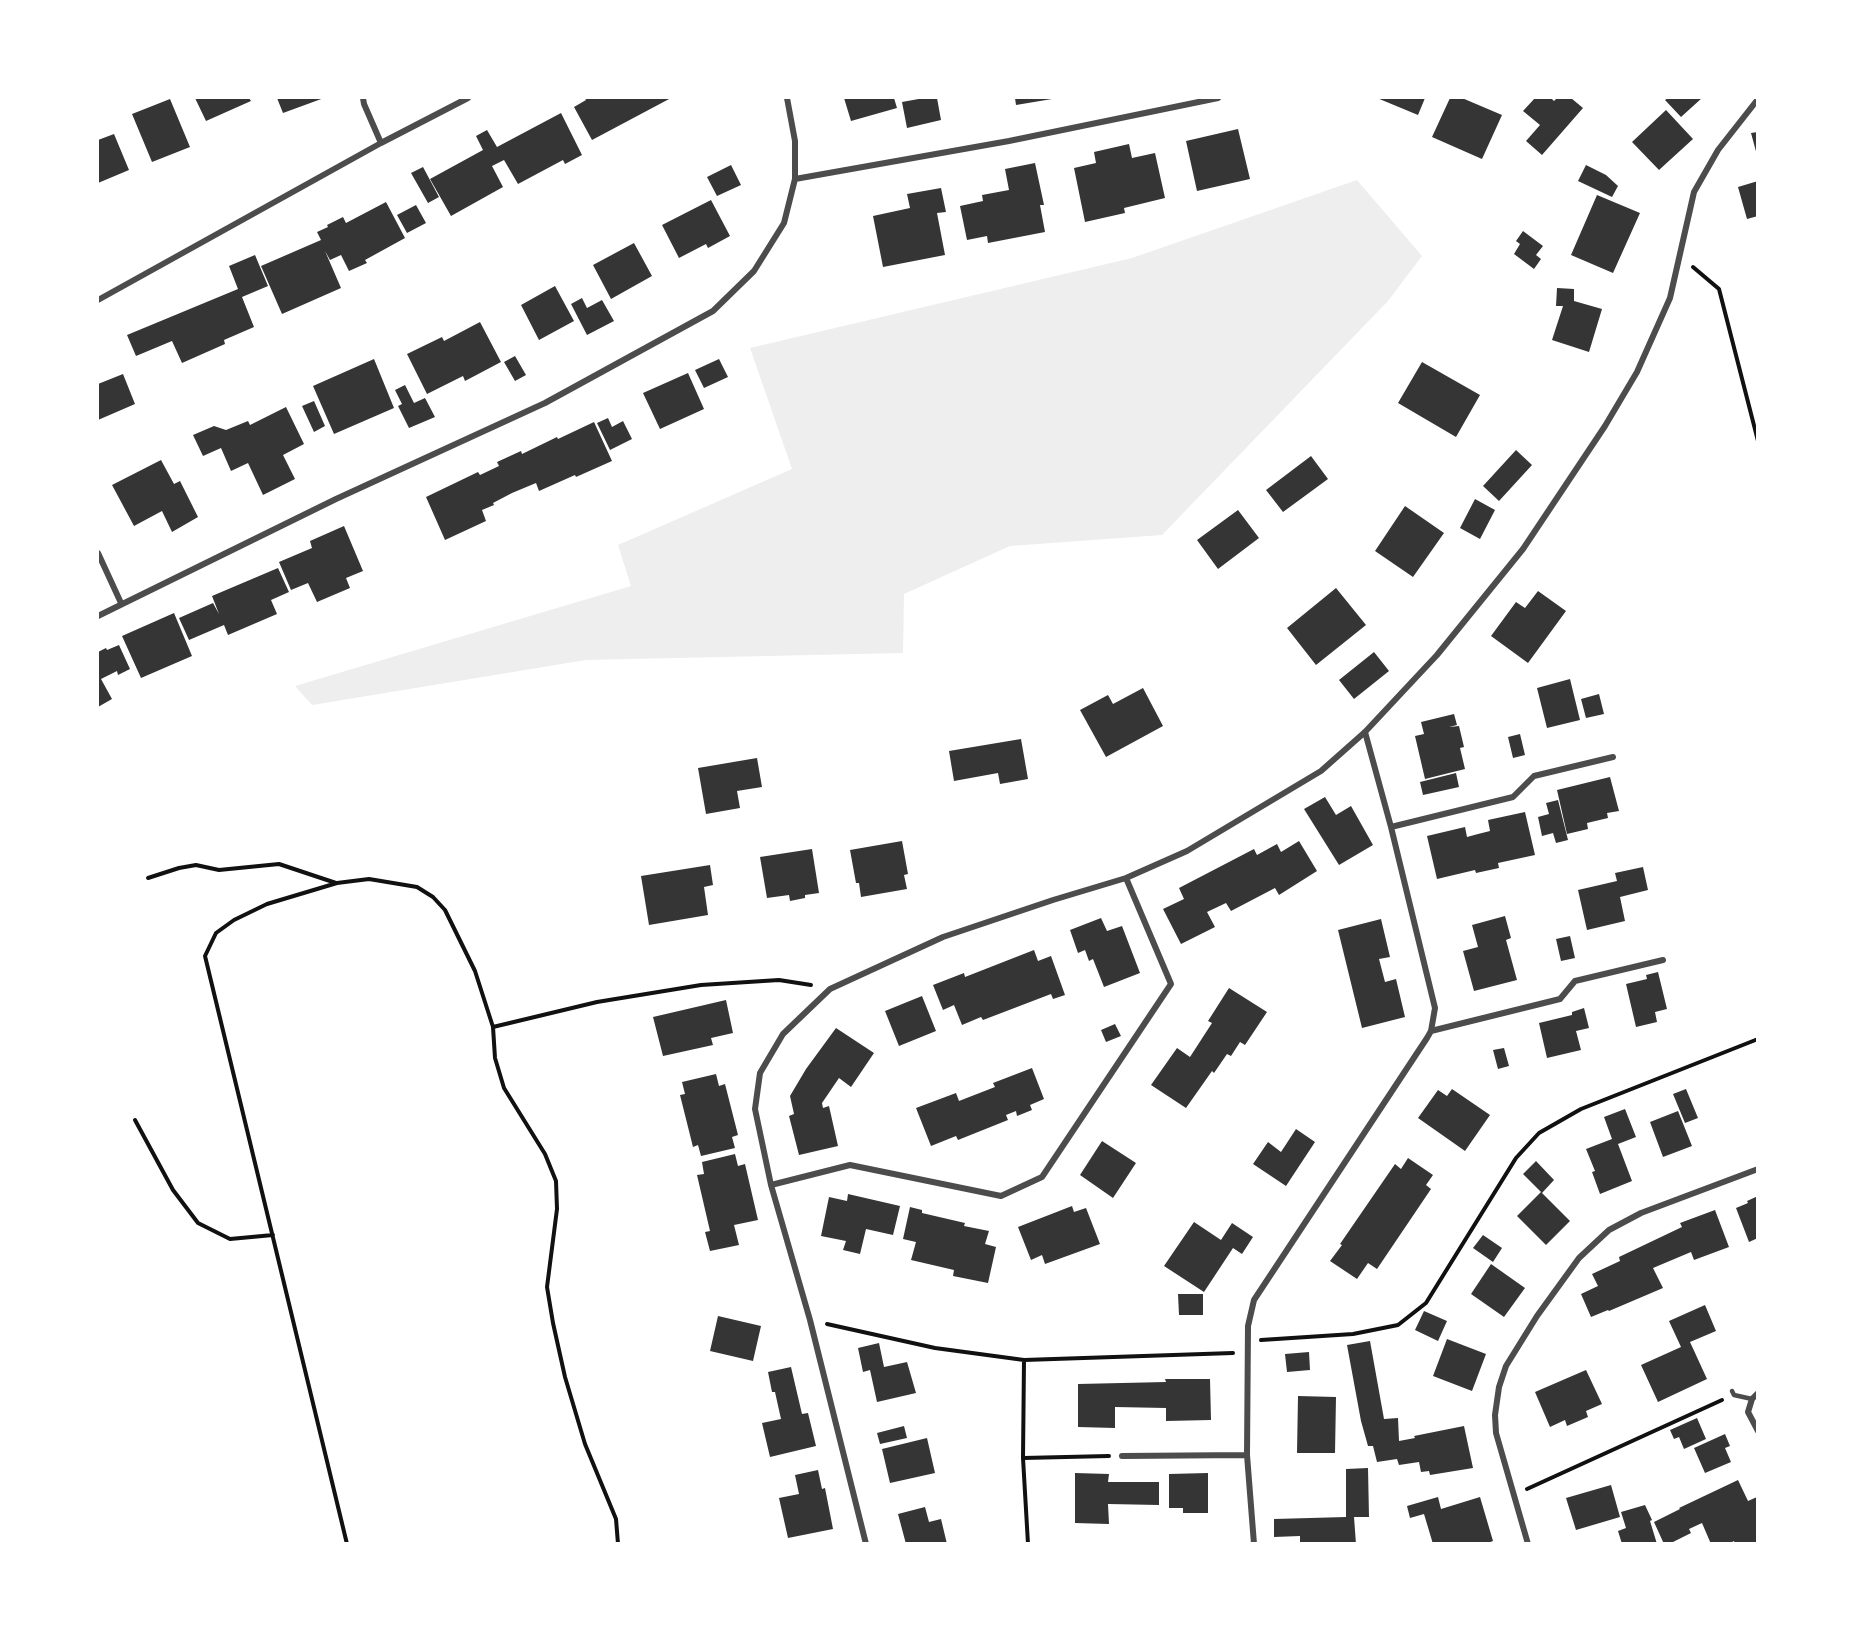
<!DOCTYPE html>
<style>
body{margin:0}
#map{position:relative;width:1855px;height:1641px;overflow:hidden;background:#fff;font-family:"PT Sans",sans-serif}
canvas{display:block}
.frame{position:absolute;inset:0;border:99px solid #fff;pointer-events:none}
</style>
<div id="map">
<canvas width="1855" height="1641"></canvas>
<div class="frame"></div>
</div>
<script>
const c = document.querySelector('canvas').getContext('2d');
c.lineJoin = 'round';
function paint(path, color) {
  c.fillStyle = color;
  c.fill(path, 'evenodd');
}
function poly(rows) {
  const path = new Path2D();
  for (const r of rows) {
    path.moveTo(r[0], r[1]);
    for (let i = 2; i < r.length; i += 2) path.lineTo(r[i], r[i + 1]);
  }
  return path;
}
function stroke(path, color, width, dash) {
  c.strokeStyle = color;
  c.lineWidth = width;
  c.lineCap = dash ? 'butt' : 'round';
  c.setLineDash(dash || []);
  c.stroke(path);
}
const green = poly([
 [1357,180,1422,256,1388,301,1162,535,1010,546,904,594,903,653,586,660,312,705,295,686,631,586,618,545,792,469,750,348,1132,258]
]);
const building = poly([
 [195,98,249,98,251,101,206,121],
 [277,98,324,98,283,113],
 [585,98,671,98,592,140,574,107,586,100],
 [844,98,894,98,897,108,851,121],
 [924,98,937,98,941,120,907,128,902,102],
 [1015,98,1052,98,1052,99,1016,105],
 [1377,98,1425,98,1418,115],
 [1450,98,1462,98,1502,115,1482,159,1432,137],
 [1535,98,1551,98,1554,101,1557,98,1571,98,1583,108,1542,155,1526,141,1540,125,1523,111],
 [1668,98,1702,98,1681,117,1665,100],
 [170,99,190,147,152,162,132,114],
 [1666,110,1693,139,1659,170,1632,142],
 [561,113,582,155,565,164,563,160,518,184,504,160,492,166,503,187,451,216,430,179,483,150,476,136,487,130,497,147],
 [1238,129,1250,179,1197,191,1186,141],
 [1758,132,1758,155,1757,155,1751,133],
 [114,134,129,170,98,183,98,140],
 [1129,144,1132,158,1155,153,1165,198,1124,208,1125,213,1085,222,1074,168,1096,163,1094,152],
 [1035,163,1044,205,1040,205,1045,232,988,243,987,236,967,240,960,206,983,201,982,195,1009,190,1005,169],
 [731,165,741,185,717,196,707,177],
 [1586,165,1606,175,1618,186,1612,197,1578,181],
 [423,167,439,197,428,203,411,173],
 [1758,181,1758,216,1747,219,1738,187],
 [941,188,946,212,937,213,945,255,883,267,873,216,910,208,907,194],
 [1597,195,1640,213,1613,273,1571,255],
 [711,200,730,236,708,248,706,244,679,258,662,225],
 [386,202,405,238,365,260,367,263,349,271,341,255,330,260,325,251,341,288,282,314,261,266,321,240,317,232,328,227,327,225,343,217,346,223],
 [416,205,426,223,407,233,397,215],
 [1523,231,1543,246,1536,255,1541,259,1534,269,1514,254,1520,244,1516,241],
 [634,243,652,276,611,299,593,265],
 [255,255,268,286,242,297,254,327,224,340,225,344,182,363,172,341,136,356,127,335,238,289,229,266],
 [555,286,574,321,539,340,521,305],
 [1557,288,1574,289,1574,301,1602,309,1589,352,1552,340,1563,306,1556,306],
 [582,298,587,308,602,300,614,321,587,335,571,304],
 [480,322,501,362,465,381,463,376,427,394,407,354,442,337,444,341],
 [515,356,526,375,515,381,504,362],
 [374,359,394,408,334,434,313,386],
 [719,359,728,377,704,388,695,370],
 [1422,362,1480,395,1456,437,1398,403],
 [688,373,704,409,660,429,643,393],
 [123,374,135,404,98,420,98,384],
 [405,385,414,403,425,398,435,417,409,428,398,406,402,404,395,390],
 [314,401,325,426,314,432,302,406],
 [286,407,304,444,283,455,295,479,263,495,248,463,231,471,221,448,203,456,193,435,214,426,226,430,248,421,250,425],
 [608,418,612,427,623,421,632,439,610,450,597,423],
 [594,422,612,461,576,477,575,475,539,491,536,483,512,493,493,503,494,505,482,510,486,521,445,540,426,497,478,472,480,475,499,466,497,462,521,451,522,454,557,437,558,439],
 [1516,450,1532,465,1499,501,1483,486],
 [1311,456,1328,479,1283,512,1266,490],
 [161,460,174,484,180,481,198,517,172,532,162,511,134,526,112,485],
 [1475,499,1495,510,1480,539,1460,528],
 [1405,506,1444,533,1413,577,1375,551],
 [1238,510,1259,538,1218,569,1197,540],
 [344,526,363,571,346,578,350,588,317,602,308,583,291,590,279,562,312,548,310,541],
 [278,568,289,592,271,600,277,614,228,635,224,625,189,640,179,618,213,603,219,614,212,596],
 [1336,588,1366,625,1316,665,1287,628],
 [1538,591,1566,611,1528,663,1491,636,1516,602,1525,608],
 [174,613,192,656,141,678,122,636],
 [119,645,130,669,118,675,117,671,101,679,112,699,98,707,98,652,106,648,107,650],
 [1374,652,1389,671,1354,699,1339,680],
 [1570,679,1580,720,1547,728,1537,688],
 [1143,688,1163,726,1106,757,1080,710,1108,695,1113,704],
 [1599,694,1604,714,1586,718,1581,699],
 [1454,714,1457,725,1449,727,1459,726,1464,747,1460,748,1465,769,1425,779,1415,736,1424,734,1421,722],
 [1520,734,1525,755,1513,758,1508,737],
 [1021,739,1028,779,1000,784,998,773,954,781,949,751],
 [757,758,762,787,737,791,740,808,706,814,698,768],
 [1456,773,1459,787,1423,795,1420,782],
 [1610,777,1619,811,1607,813,1608,818,1587,823,1588,829,1567,834,1557,790],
 [1325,797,1336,815,1351,806,1373,845,1339,865,1304,809],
 [1558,800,1568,840,1556,843,1553,833,1542,836,1538,817,1549,814,1546,803],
 [1525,812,1535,855,1498,863,1499,868,1476,873,1475,870,1437,879,1427,836,1465,827,1467,837,1478,834,1490,831,1488,820],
 [902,841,908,874,904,875,907,889,861,897,859,883,856,883,850,850],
 [1299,841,1317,871,1279,895,1275,888,1231,911,1226,903,1207,912,1215,927,1181,944,1163,909,1184,899,1179,888,1254,849,1257,855,1277,844,1281,852],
 [812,849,819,893,805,895,805,898,790,901,789,895,767,898,760,857],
 [710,865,713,885,704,887,708,915,649,925,641,876],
 [1643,867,1648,890,1620,897,1625,921,1587,930,1578,890,1617,881,1615,873],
 [1505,916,1511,938,1506,940,1517,980,1474,991,1463,951,1478,947,1472,925],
 [1101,918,1107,931,1122,926,1140,973,1104,987,1093,959,1089,961,1085,950,1078,953,1070,930],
 [1381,919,1390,957,1379,959,1385,982,1396,979,1405,1017,1362,1028,1338,930],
 [1570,936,1575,958,1561,961,1556,939],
 [1034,950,1038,961,1051,956,1065,995,1053,999,1051,994,983,1020,981,1017,962,1025,954,1005,943,1010,933,985,964,973,965,977],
 [1658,972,1667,1009,1655,1012,1657,1022,1636,1027,1626,984,1647,979,1646,975],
 [1229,988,1267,1012,1245,1045,1240,1042,1231,1056,1227,1054,1214,1073,1212,1071,1186,1108,1151,1085,1177,1048,1190,1057,1212,1023,1208,1021],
 [922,996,936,1031,899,1046,885,1011],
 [726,1000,733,1033,711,1038,713,1045,663,1056,653,1017],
 [1584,1008,1589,1028,1576,1031,1581,1050,1547,1058,1539,1023,1572,1015,1572,1012],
 [1115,1024,1121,1036,1106,1042,1101,1030],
 [836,1028,874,1053,851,1087,839,1078,822,1103,823,1108,829,1106,838,1146,799,1155,789,1116,794,1114,790,1096,806,1069],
 [1504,1048,1509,1066,1498,1069,1493,1050],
 [1032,1068,1044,1099,1030,1105,1032,1110,1017,1116,1016,1111,1006,1115,1008,1120,958,1140,956,1136,931,1146,916,1108,956,1093,959,1101,995,1087,993,1083],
 [716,1074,719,1086,725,1084,738,1135,732,1137,735,1148,701,1156,698,1145,693,1147,680,1095,685,1094,682,1082],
 [1452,1089,1490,1115,1465,1151,1418,1118,1438,1090,1447,1096],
 [1686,1089,1698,1118,1685,1123,1673,1094],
 [1625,1109,1636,1137,1618,1144,1632,1181,1600,1194,1592,1172,1595,1171,1586,1149,1612,1139,1604,1117],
 [1678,1111,1692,1146,1663,1157,1650,1122],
 [1296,1129,1315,1142,1286,1186,1253,1164,1268,1142,1281,1152],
 [1102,1141,1136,1163,1113,1198,1080,1175],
 [735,1154,738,1166,745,1164,758,1220,734,1225,739,1245,710,1251,705,1232,710,1231,697,1175,704,1174,702,1162],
 [1408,1158,1433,1175,1426,1185,1431,1189,1377,1269,1368,1263,1357,1279,1330,1261,1342,1245,1340,1244,1395,1164,1401,1169],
 [1536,1161,1554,1180,1542,1193,1523,1174],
 [1541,1192,1570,1221,1546,1245,1517,1216],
 [848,1194,900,1206,893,1235,866,1229,860,1254,843,1250,846,1241,821,1236,829,1197,847,1201],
 [1758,1196,1758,1238,1749,1242,1736,1208,1748,1203,1747,1201],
 [1072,1206,1074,1212,1086,1208,1100,1244,1045,1264,1042,1255,1031,1260,1018,1227],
 [910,1207,922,1210,922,1213,965,1223,964,1226,989,1231,985,1244,996,1247,988,1283,953,1276,954,1270,911,1260,916,1242,903,1239],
 [1715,1210,1729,1247,1694,1260,1691,1252,1653,1268,1663,1288,1609,1311,1608,1310,1591,1317,1581,1294,1598,1286,1592,1274,1620,1261,1619,1257,1682,1227,1680,1223],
 [1194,1222,1221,1240,1232,1223,1253,1237,1242,1254,1233,1248,1204,1292,1164,1266],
 [1483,1235,1502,1248,1493,1262,1473,1248],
 [1491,1264,1525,1288,1504,1317,1471,1294],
 [1178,1294,1203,1294,1203,1315,1179,1315],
 [1705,1305,1716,1331,1690,1342,1707,1379,1658,1402,1641,1365,1681,1347,1669,1321],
 [1424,1311,1447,1321,1438,1341,1415,1330],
 [718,1316,761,1326,753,1361,710,1351],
 [1447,1339,1486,1354,1472,1391,1433,1376],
 [1370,1341,1384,1419,1398,1418,1399,1441,1415,1438,1414,1436,1464,1426,1473,1468,1430,1475,1429,1471,1421,1472,1419,1462,1399,1465,1397,1459,1377,1462,1373,1446,1368,1446,1361,1421,1347,1345],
 [879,1343,884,1367,907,1362,916,1393,877,1402,870,1370,863,1372,858,1348],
 [1309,1352,1310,1370,1287,1372,1285,1354],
 [791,1367,802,1414,808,1413,816,1446,770,1457,762,1423,781,1419,775,1392,772,1392,768,1372],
 [1586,1370,1602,1404,1586,1411,1588,1417,1567,1426,1565,1420,1550,1427,1535,1392],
 [1165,1379,1210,1379,1211,1420,1166,1421,1166,1408,1115,1407,1115,1428,1078,1427,1078,1384,1166,1382],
 [1298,1396,1336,1397,1335,1453,1297,1453],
 [1697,1418,1706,1439,1684,1449,1679,1437,1674,1439,1670,1430],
 [904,1426,907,1438,880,1444,877,1433],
 [1725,1434,1730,1446,1725,1448,1731,1462,1705,1473,1694,1448],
 [927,1438,935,1473,890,1483,882,1449],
 [1368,1468,1369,1517,1354,1517,1356,1544,1300,1544,1300,1536,1274,1537,1274,1519,1346,1517,1346,1469],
 [818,1470,822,1489,825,1488,833,1529,788,1538,779,1498,799,1494,795,1475],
 [1075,1473,1109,1474,1108,1482,1159,1482,1159,1505,1108,1504,1109,1524,1075,1523],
 [1208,1473,1208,1513,1183,1513,1183,1508,1169,1508,1169,1474],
 [1738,1480,1748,1501,1757,1497,1758,1499,1758,1544,1735,1544,1734,1541,1728,1544,1711,1544,1702,1523,1689,1529,1691,1533,1669,1544,1664,1544,1654,1522,1680,1509,1679,1508],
 [1611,1485,1620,1517,1576,1530,1566,1498],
 [1438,1497,1441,1509,1480,1497,1493,1541,1485,1544,1433,1544,1424,1514,1410,1518,1407,1506],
 [1645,1505,1652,1520,1650,1521,1657,1544,1622,1544,1618,1531,1626,1528,1621,1512],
 [925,1507,929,1522,941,1519,947,1544,906,1544,898,1514]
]);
const path = poly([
 [1693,267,1719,289,1758,441],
 [148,878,179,868,196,865,219,870,279,864,336,883],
 [493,1027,597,1002,701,985,779,980,811,985],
 [135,1120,173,1190,198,1223,230,1239,273,1235],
 [827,1324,935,1348,1024,1360,1233,1353],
 [1261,1340,1353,1334,1398,1325,1426,1303,1516,1158,1539,1133,1581,1109,1758,1039],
 [1024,1360,1023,1458,1028,1544],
 [1023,1458,1109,1456],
 [1527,1489,1722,1400],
 [347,1544,205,956,216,933,234,920,267,904,337,883,369,879,417,887,433,897,445,910,475,971,493,1027,495,1058,504,1088,545,1154,556,1181,557,1209,547,1287,553,1323,565,1377,585,1444,616,1519,618,1544]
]);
const service = poly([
 [1732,1391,1734,1395,1752,1399]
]);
const minor = poly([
 [363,98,364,104,381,143],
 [795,179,1009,141,1218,98],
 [98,300,381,143,468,98],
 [98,553,121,603],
 [98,616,336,499,545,403,713,311,754,271,784,223,795,179,795,141,787,98],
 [1391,827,1513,797,1534,776,1613,757],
 [1431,1031,1560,999,1575,981,1663,960],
 [771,1185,850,1165,1001,1196,1042,1177,1171,984,1126,878],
 [1758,1393,1752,1399,1748,1412,1758,1431],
 [1122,1456,1247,1455],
 [866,1544,810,1320,771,1185,755,1109,760,1073,783,1034,830,989,943,937,1053,900,1126,878,1187,851,1321,771,1365,732,1437,655,1523,549,1605,426,1637,372,1670,298,1694,192,1718,150,1758,99],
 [1254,1544,1247,1455,1248,1326,1254,1300,1427,1038,1431,1031,1435,1008,1391,827,1365,732],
 [1528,1544,1496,1433,1495,1415,1499,1387,1506,1366,1537,1316,1579,1258,1609,1230,1641,1213,1758,1169]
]);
paint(green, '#eee');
paint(building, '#353535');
stroke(path, '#111', 4);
stroke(service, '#4c4c4c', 4.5);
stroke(minor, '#4c4c4c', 6);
</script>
